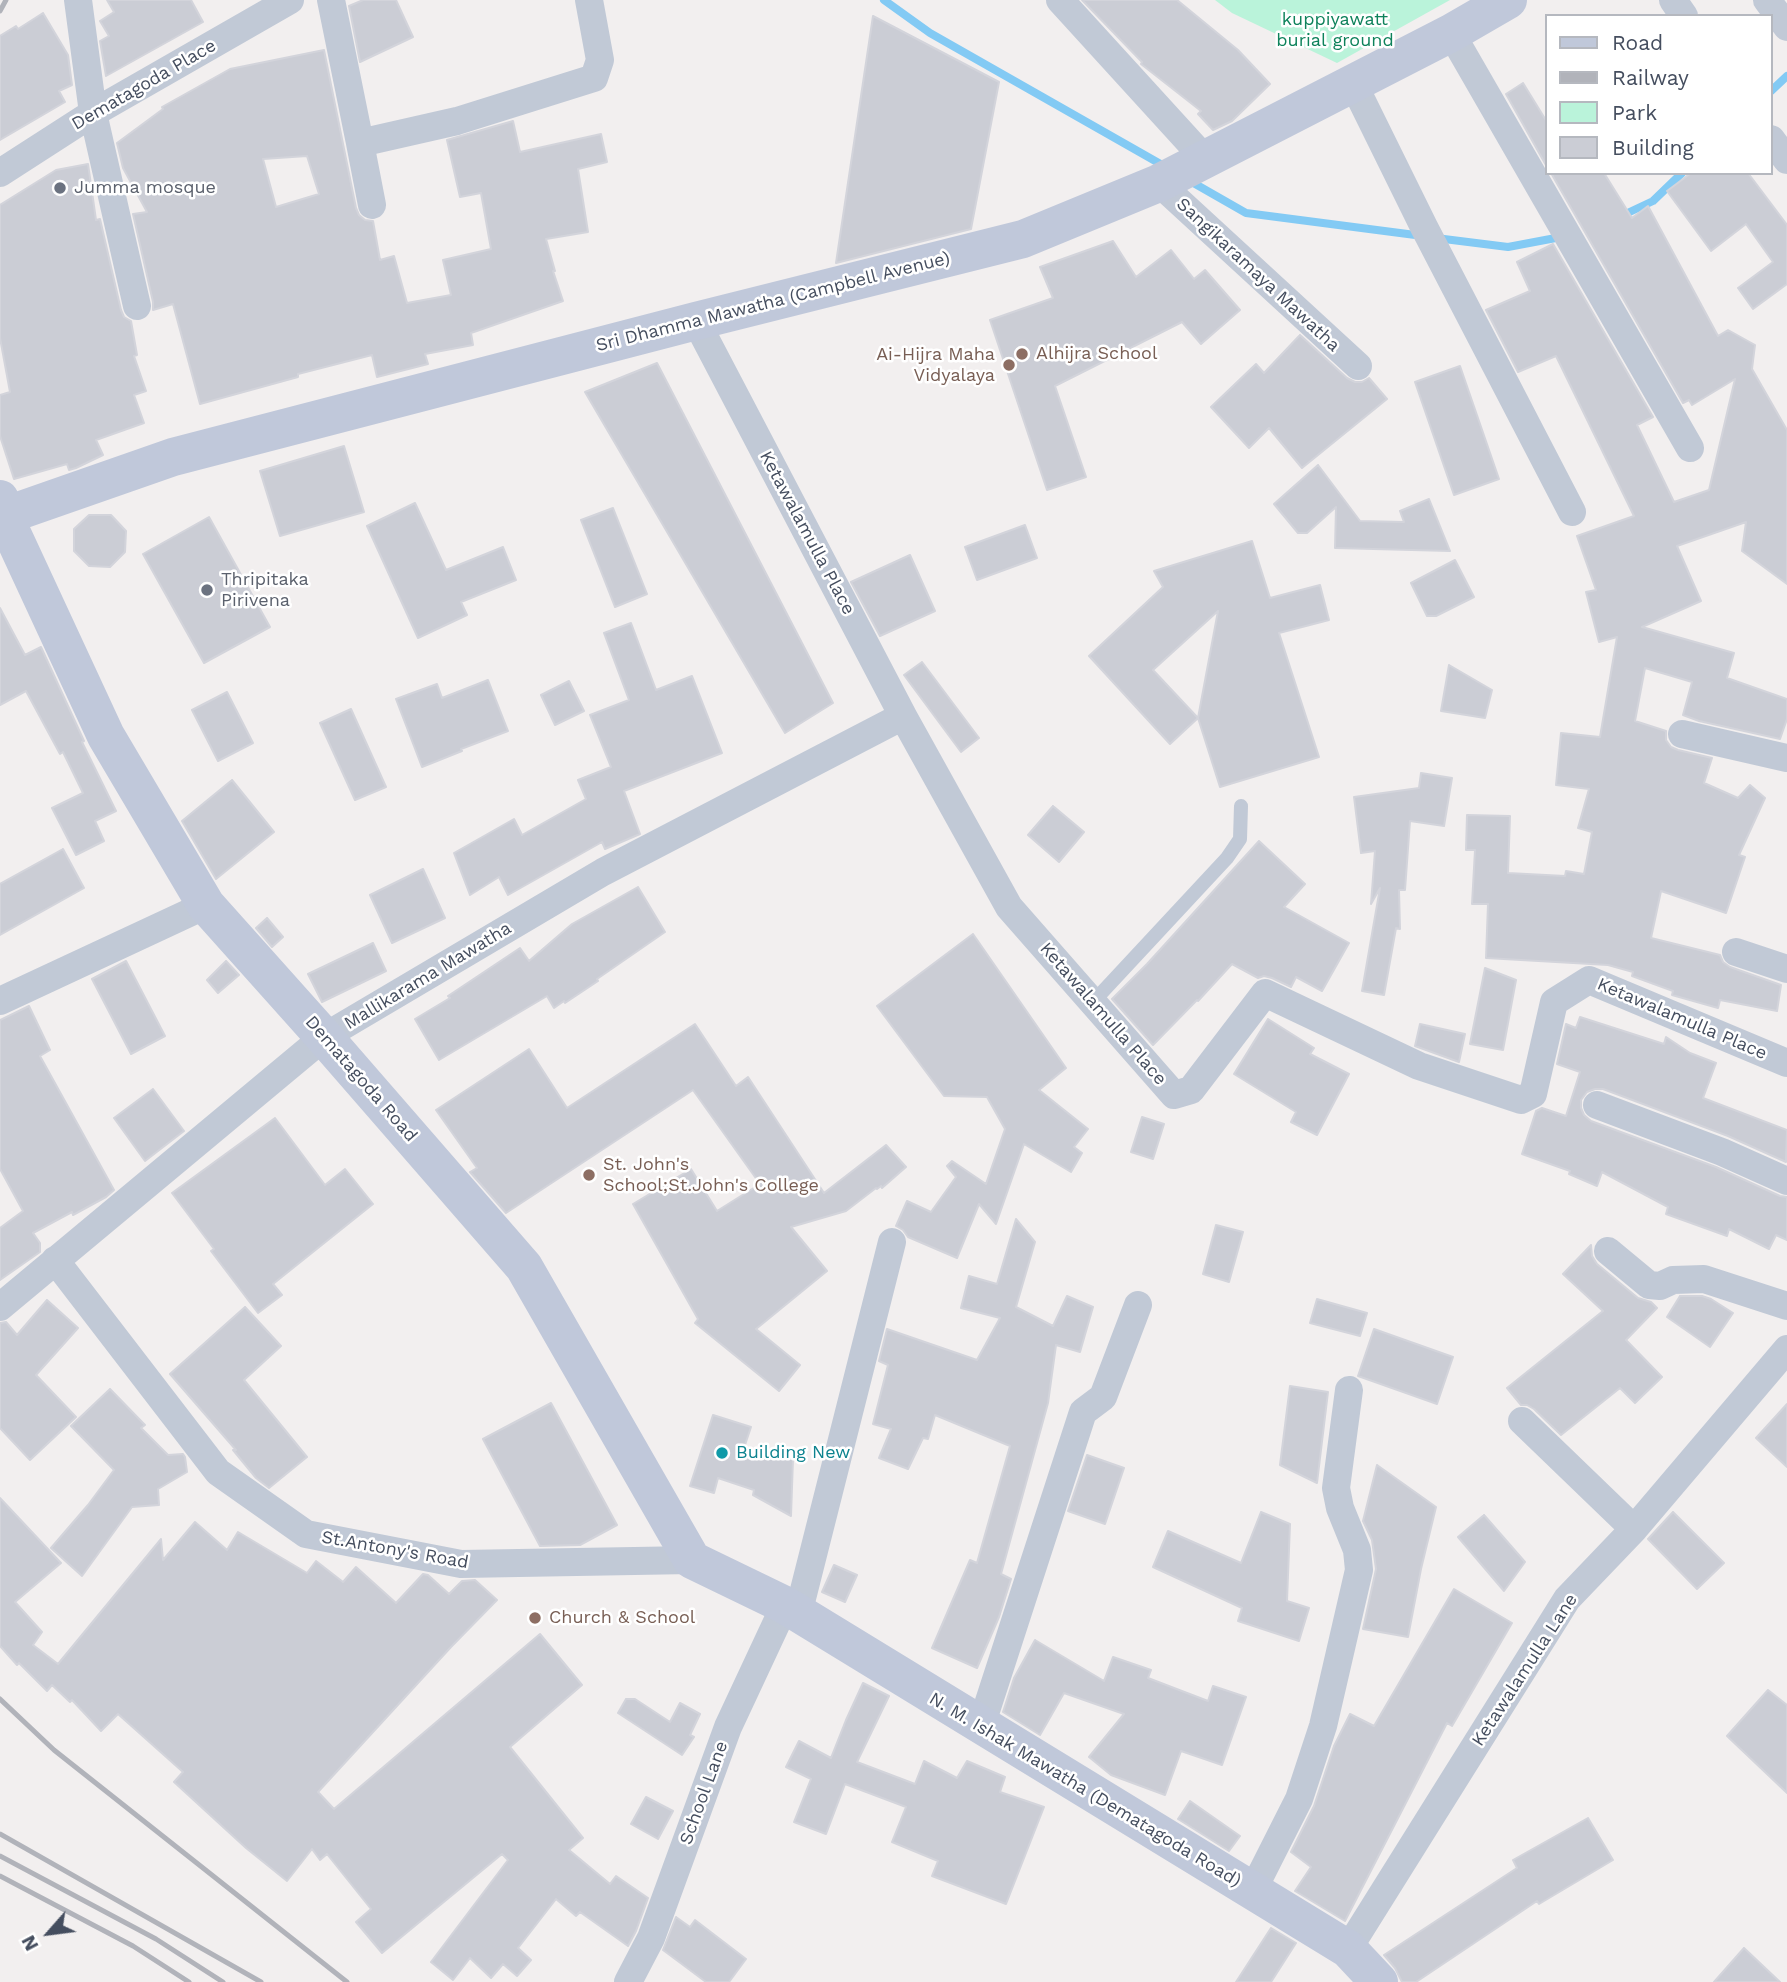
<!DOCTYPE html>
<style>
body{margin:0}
#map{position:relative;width:1787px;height:1982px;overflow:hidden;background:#f2efef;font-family:"Work Sans",sans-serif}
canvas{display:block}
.legend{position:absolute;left:1545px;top:14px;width:228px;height:161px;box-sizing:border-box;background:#fff;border:2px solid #b5b8bf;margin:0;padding:9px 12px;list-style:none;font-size:21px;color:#454e5f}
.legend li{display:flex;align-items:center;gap:14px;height:35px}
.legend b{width:35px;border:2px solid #b5b8bf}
.north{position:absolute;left:14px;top:1898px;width:70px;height:70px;-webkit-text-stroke:5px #fff;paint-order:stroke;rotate:242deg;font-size:19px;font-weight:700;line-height:28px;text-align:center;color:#454e5f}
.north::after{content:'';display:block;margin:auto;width:24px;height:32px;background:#454e5f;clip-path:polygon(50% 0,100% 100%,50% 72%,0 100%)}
</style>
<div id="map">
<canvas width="1787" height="1982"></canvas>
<ul class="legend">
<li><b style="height:9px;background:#c0c8da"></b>Road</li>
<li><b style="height:9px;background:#b1b3ba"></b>Railway</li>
<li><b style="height:19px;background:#baf3da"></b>Park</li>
<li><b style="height:19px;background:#cbcdd5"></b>Building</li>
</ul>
<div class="north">N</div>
</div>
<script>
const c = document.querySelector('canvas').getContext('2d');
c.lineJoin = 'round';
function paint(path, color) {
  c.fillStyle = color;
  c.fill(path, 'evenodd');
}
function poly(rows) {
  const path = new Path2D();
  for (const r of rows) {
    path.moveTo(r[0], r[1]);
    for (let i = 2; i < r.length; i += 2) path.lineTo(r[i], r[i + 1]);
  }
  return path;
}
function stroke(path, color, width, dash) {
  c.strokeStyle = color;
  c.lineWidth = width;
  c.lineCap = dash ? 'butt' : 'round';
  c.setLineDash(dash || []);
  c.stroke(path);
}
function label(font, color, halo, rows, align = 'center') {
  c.font = font + ' "Work Sans",sans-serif';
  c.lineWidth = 5;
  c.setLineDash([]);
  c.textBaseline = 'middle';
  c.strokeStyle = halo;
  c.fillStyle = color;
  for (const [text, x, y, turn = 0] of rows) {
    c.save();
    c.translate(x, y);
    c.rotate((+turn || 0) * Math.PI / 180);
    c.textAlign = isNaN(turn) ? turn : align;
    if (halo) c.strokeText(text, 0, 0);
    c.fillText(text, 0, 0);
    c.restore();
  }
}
const green = poly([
 [1215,0,1450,0,1337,63,1232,13]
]);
const stream = poly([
 [884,0,930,33,1164,166],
 [1771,91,1787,76],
 [1190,181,1246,213,1423,236],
 [1619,217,1653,201,1682,173],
 [1436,238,1508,247,1561,237]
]);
const building = poly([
 [107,0,191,0,203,22,106,76,100,41,109,36,100,21,114,12,107,0],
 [363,0,396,0,413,37,360,62,349,6,363,0],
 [1082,0,1177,0,1238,50,1270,84,1232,121,1213,130,1198,114,1201,111,1141,64,1142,62,1082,0],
 [43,13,68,55,72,85,59,91,65,102,0,140,0,36,16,26,18,29,43,13],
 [873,16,999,82,971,229,836,263,873,16],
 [324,50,356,208,359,215,365,220,373,221,380,260,394,256,407,303,451,295,443,260,491,249,481,193,460,197,447,140,513,121,520,152,601,134,607,162,578,169,588,232,546,239,555,271,553,271,563,301,471,333,473,345,425,354,428,364,377,377,372,355,298,374,298,377,200,404,173,304,153,310,153,302,133,214,147,212,123,168,117,143,163,109,162,107,230,69,324,50],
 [307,156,319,194,276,207,263,159,307,156],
 [1523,83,1547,122,1547,167,1506,94,1523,83],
 [88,164,96,220,100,219,121,310,124,317,131,321,137,355,134,356,146,391,134,395,144,423,96,440,103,455,76,468,69,470,67,464,14,479,0,436,0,395,10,392,0,338,0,205,56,170,88,164],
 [1551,173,1604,173,1632,218,1648,206,1718,336,1728,330,1755,345,1752,369,1787,430,1787,584,1742,551,1746,522,1677,546,1701,601,1642,627,1734,653,1727,678,1787,699,1787,719,1780,739,1699,721,1683,715,1692,682,1645,668,1635,721,1666,731,1666,740,1671,747,1678,750,1712,758,1704,783,1738,798,1750,785,1765,798,1739,855,1745,857,1726,913,1661,891,1651,938,1720,955,1723,962,1730,967,1781,985,1777,1011,1720,1000,1718,1008,1672,995,1673,991,1632,976,1633,972,1608,965,1486,958,1488,904,1472,904,1475,850,1466,850,1467,815,1510,816,1508,873,1565,876,1566,871,1584,874,1592,832,1578,828,1589,789,1556,785,1561,733,1600,737,1617,637,1599,642,1586,592,1596,590,1577,536,1634,516,1556,356,1518,372,1486,310,1530,291,1517,262,1553,244,1653,417,1637,425,1674,502,1709,490,1735,379,1692,405,1689,400,1683,403,1551,173],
 [1691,173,1748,173,1787,225,1787,284,1753,309,1738,288,1773,262,1746,224,1711,251,1667,191,1691,173],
 [1113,241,1136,277,1171,250,1194,279,1205,270,1240,310,1201,344,1182,322,1055,386,1086,477,1047,490,990,320,1053,298,1040,267,1113,241],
 [1300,335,1347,378,1355,382,1362,382,1369,378,1387,399,1302,468,1269,428,1249,448,1211,407,1256,364,1264,373,1300,335],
 [657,363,833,703,785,733,585,392,657,363],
 [1460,366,1499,479,1454,495,1415,382,1460,366],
 [344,446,364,512,280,536,260,471,344,446],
 [1318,465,1360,521,1404,522,1400,511,1429,499,1450,551,1335,548,1336,507,1307,533,1298,533,1274,504,1318,465],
 [415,503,446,570,503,547,516,580,461,602,467,615,418,638,367,526,415,503],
 [613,508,647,594,615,607,581,520,613,508],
 [89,515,111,515,126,531,125,552,110,567,89,566,74,551,74,529,89,515],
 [209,517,270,627,204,663,143,554,209,517],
 [1025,525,1037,558,977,580,965,547,1025,525],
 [1252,541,1270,598,1320,585,1329,620,1279,633,1319,757,1220,787,1198,718,1170,744,1089,656,1163,587,1154,571,1252,541],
 [1218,611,1198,718,1153,670,1218,611],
 [910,555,935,611,880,636,851,582,910,555],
 [1455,560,1474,597,1436,616,1427,616,1411,583,1455,560],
 [0,608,25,655,41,647,84,741,82,742,116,811,95,821,104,841,76,855,52,808,83,793,63,752,60,754,26,691,0,705,0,608],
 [631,623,656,690,692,676,722,753,624,791,640,834,605,849,602,842,508,895,499,877,470,895,454,853,514,819,522,835,586,799,578,780,611,767,590,715,629,700,604,633,631,623],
 [922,662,979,738,961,752,904,675,922,662],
 [1449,665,1492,690,1485,718,1441,711,1449,665],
 [488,680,508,731,461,749,462,751,422,767,396,699,437,684,442,698,488,680],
 [569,681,584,711,555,725,541,695,569,681],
 [227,692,253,743,218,761,192,710,227,692],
 [351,709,386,787,355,800,320,723,351,709],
 [1421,773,1452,778,1444,826,1410,821,1405,890,1399,890,1400,929,1396,928,1384,995,1362,991,1380,888,1371,904,1375,851,1361,853,1354,797,1419,788,1421,773],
 [232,780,274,832,216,879,182,821,232,780],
 [1053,806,1084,832,1059,862,1028,835,1053,806],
 [1259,841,1305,884,1284,907,1349,943,1322,991,1296,977,1291,987,1272,978,1264,976,1258,978,1232,964,1198,1001,1197,1000,1153,1045,1112,999,1147,964,1259,841],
 [63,849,84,888,0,935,0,884,63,849],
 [423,869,445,918,392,943,370,895,423,869],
 [638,887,665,932,597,979,598,981,565,1003,564,1001,554,1008,547,996,439,1060,415,1019,450,998,448,996,520,948,529,961,572,924,638,887],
 [267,918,283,937,272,947,256,928,267,918],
 [973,934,1066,1068,1039,1090,1088,1129,1074,1147,1082,1153,1071,1172,1024,1144,996,1224,979,1204,957,1258,908,1237,903,1230,896,1226,907,1201,931,1212,956,1177,947,1166,952,1161,986,1184,1005,1129,987,1097,944,1096,877,1006,973,934],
 [373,943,386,971,322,1002,308,974,373,943],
 [126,961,165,1036,131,1054,92,979,126,961],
 [226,961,239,975,218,993,207,980,226,961],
 [1485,968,1516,980,1503,1050,1470,1044,1485,968],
 [29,1006,50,1050,40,1056,114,1190,106,1197,73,1215,72,1212,33,1233,40,1243,40,1252,0,1280,0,1228,23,1211,0,1169,0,1020,29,1006],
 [1580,1017,1664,1044,1666,1037,1690,1053,1716,1063,1703,1098,1787,1130,1786,1162,1728,1136,1603,1089,1595,1089,1587,1092,1581,1100,1581,1108,1584,1115,1591,1121,1716,1167,1780,1196,1787,1197,1787,1240,1776,1235,1769,1249,1729,1229,1727,1236,1666,1214,1668,1207,1602,1172,1597,1186,1569,1174,1570,1171,1522,1154,1536,1111,1542,1108,1566,1116,1580,1072,1557,1064,1566,1024,1576,1028,1580,1017],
 [1268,1019,1314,1048,1310,1054,1349,1074,1317,1135,1291,1122,1296,1112,1234,1074,1268,1019],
 [695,1024,736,1086,748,1077,824,1193,886,1145,906,1167,882,1188,881,1186,877,1189,876,1188,846,1211,791,1227,827,1271,756,1329,800,1365,779,1391,695,1323,698,1319,633,1204,691,1169,717,1211,760,1184,693,1090,506,1213,470,1172,477,1168,436,1110,529,1049,567,1108,695,1024],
 [1420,1024,1465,1034,1459,1062,1415,1046,1420,1024],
 [153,1089,184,1131,145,1161,114,1118,153,1089],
 [1142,1117,1164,1124,1153,1159,1131,1152,1142,1117],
 [275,1118,325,1185,345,1169,373,1204,273,1284,282,1295,258,1313,211,1251,214,1249,172,1193,275,1118],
 [1016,1219,1035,1242,1016,1307,1053,1326,1067,1296,1093,1307,1080,1352,1056,1345,1048,1403,1001,1574,1011,1579,999,1617,977,1668,932,1648,970,1560,977,1563,1010,1446,935,1415,928,1439,923,1438,908,1469,879,1458,891,1429,873,1424,888,1365,879,1361,887,1329,977,1360,1000,1318,961,1308,969,1276,997,1284,1016,1219],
 [1216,1225,1243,1232,1229,1282,1203,1274,1216,1225],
 [1591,1245,1592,1256,1597,1264,1638,1298,1651,1302,1657,1308,1626,1340,1662,1377,1635,1403,1620,1388,1561,1435,1534,1409,1527,1405,1521,1405,1507,1388,1603,1311,1563,1274,1591,1245],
 [1680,1296,1702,1296,1711,1299,1733,1313,1710,1347,1667,1317,1680,1296],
 [1317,1299,1367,1313,1360,1336,1310,1323,1317,1299],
 [47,1300,78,1328,36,1375,76,1417,30,1460,0,1428,0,1323,6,1322,17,1335,47,1300],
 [245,1307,281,1346,244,1380,307,1457,269,1488,256,1478,233,1450,236,1450,170,1374,245,1307],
 [1374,1329,1453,1357,1437,1404,1358,1376,1374,1329],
 [1290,1386,1328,1392,1317,1483,1280,1465,1290,1386],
 [110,1389,145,1425,141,1428,168,1455,183,1454,185,1457,187,1472,158,1489,159,1505,132,1507,82,1576,51,1548,88,1505,114,1470,71,1426,110,1389],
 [551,1403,617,1525,580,1545,540,1546,483,1439,551,1403],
 [1787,1404,1787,1467,1756,1438,1787,1404],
 [713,1415,751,1427,741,1457,793,1459,791,1516,753,1495,754,1490,718,1478,714,1493,690,1486,713,1415],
 [1087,1455,1124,1468,1105,1524,1068,1511,1087,1455],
 [1377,1465,1436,1507,1421,1569,1408,1637,1363,1629,1376,1569,1372,1540,1363,1521,1377,1465],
 [0,1498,61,1563,15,1602,42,1632,33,1645,58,1664,161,1539,163,1560,195,1522,227,1550,238,1532,307,1573,316,1561,343,1582,356,1567,396,1603,423,1574,428,1575,449,1594,462,1581,475,1580,497,1600,451,1647,318,1792,334,1809,540,1634,582,1685,510,1747,583,1838,569,1850,610,1884,616,1876,648,1898,636,1931,628,1946,580,1912,576,1916,556,1899,518,1948,531,1960,517,1976,503,1964,491,1978,470,1958,453,1980,431,1962,508,1860,502,1854,382,1953,356,1922,371,1909,327,1854,320,1860,312,1849,287,1881,246,1848,174,1782,183,1772,118,1714,101,1731,72,1700,70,1702,52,1685,47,1691,19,1663,17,1665,0,1646,0,1498],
 [1261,1512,1290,1524,1287,1601,1309,1608,1299,1641,1238,1621,1242,1608,1153,1567,1168,1531,1241,1563,1261,1512],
 [1673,1512,1724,1563,1697,1589,1648,1539,1673,1512],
 [1484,1515,1525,1562,1504,1591,1458,1537,1484,1515],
 [834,1565,857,1575,845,1602,822,1592,834,1565],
 [1454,1589,1512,1623,1452,1726,1447,1723,1345,1921,1295,1891,1311,1867,1291,1852,1314,1806,1334,1746,1350,1714,1374,1726,1454,1589],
 [1035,1640,1104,1681,1113,1657,1151,1670,1148,1678,1208,1701,1213,1686,1246,1697,1222,1765,1181,1751,1165,1795,1111,1775,1089,1757,1124,1714,1064,1693,1040,1735,1003,1712,1014,1678,1035,1640],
 [863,1683,889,1696,857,1762,915,1784,924,1761,957,1778,967,1761,1005,1777,1000,1792,1044,1807,1006,1904,932,1876,938,1861,892,1842,906,1807,845,1784,826,1834,794,1822,811,1779,786,1767,799,1741,831,1758,846,1720,863,1683],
 [1768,1690,1787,1705,1787,1793,1727,1736,1768,1690],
 [626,1699,635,1699,670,1722,680,1703,700,1714,690,1735,694,1737,682,1755,618,1713,626,1699],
 [646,1797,673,1811,658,1839,631,1824,646,1797],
 [1190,1801,1240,1836,1229,1851,1178,1819,1190,1801],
 [1588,1818,1613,1860,1539,1904,1537,1901,1416,1982,1402,1982,1395,1968,1384,1955,1517,1868,1513,1860,1588,1818],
 [676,1917,690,1927,695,1920,746,1959,729,1982,706,1982,663,1950,676,1917],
 [1271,1928,1296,1943,1271,1982,1236,1982,1271,1928],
 [1744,1948,1780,1982,1714,1982,1744,1948]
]);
const service = poly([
 [1093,1002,1227,858,1240,839,1241,806]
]);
const minor = poly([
 [78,0,93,113,137,306],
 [331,0,360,143,457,121,594,78,600,60,589,0],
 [1060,0,1205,159],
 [1673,0,1684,16],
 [1767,0,1787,27],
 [1451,33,1690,448],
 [1353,83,1424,227,1572,512],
 [1771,139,1787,160],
 [360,143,372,205],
 [0,173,93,113,290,0],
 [1159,183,1358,366],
 [696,321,903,716,1009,907,1174,1095,1191,1090,1265,993,1419,1066,1521,1100,1533,1094,1554,1002,1589,980,1787,1063],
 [1682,734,1787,758],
 [1736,952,1787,969],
 [0,1001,206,905],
 [1597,1105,1722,1152,1787,1181],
 [1608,1251,1649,1285,1660,1286,1673,1280,1704,1279,1787,1306],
 [55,1260,218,1472,306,1534,461,1564,692,1560],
 [0,1307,324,1037,603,872,903,716],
 [1522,1421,1634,1529],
 [798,1614,892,1242],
 [981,1726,1083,1412,1103,1397,1138,1305],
 [1252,1892,1299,1799,1323,1726,1359,1570,1357,1550,1340,1508,1336,1488,1349,1390],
 [1348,1949,1567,1599,1634,1529,1787,1349],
 [628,1982,651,1938,728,1727,785,1605]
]);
const secondary = poly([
 [0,499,4,516,106,736,206,905,324,1037,524,1267,692,1560,785,1605,1348,1949,1379,1982],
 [4,516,173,457,696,321,1023,239,1159,183,1451,33,1508,0]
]);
const rail = poly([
 [0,11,6,0],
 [0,1699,54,1750,347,1982],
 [0,1834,261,1982],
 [0,1856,156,1939,223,1982],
 [0,1876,133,1946,189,1982]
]);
const markers = [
 [60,188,7,"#6b7280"],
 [1022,354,7,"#8d6e63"],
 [1009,365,7,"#8d6e63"],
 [207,590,7,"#6b7280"],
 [589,1175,7,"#8d6e63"],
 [722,1453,7,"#0f9aa8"],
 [535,1618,7,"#8d6e63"]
];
const parkNames = [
 ["kuppiyawatt",1335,20],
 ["burial ground",1335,41]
];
const streetNames = [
 ["Dematagoda Place",144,85,-30],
 ["Sangikaramaya Mawatha",1258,275,43],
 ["Sri Dhamma Mawatha (Campbell Avenue)",773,302,-14],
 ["Ketawalamulla Place",807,533,62],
 ["Mallikarama Mawatha",428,976,-31],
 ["Ketawalamulla Place",1103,1014,49],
 ["Ketawalamulla Place",1682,1019,23],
 ["Dematagoda Road",361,1079,49],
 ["St.Antony's Road",395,1550,10],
 ["Ketawalamulla Lane",1525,1670,-57],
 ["N. M. Ishak Mawatha (Dematagoda Road)",1085,1790,31],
 ["School Lane",704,1793,-70]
];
const worshipNames = [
 ["Jumma mosque",74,188],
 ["Thripitaka",221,580],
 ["Pirivena",221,601]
];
const educationNames = [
 ["Alhijra School",1036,354],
 ["Ai-Hijra Maha",995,355,"right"],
 ["Vidyalaya",995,376,"right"],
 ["St. John's",603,1165],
 ["School;St.John's College",603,1186],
 ["Church & School",549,1618]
];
const cultureNames = [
 ["Building New",736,1453]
];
paint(green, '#baf3da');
stroke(stream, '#83caf4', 8);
paint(building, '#cbcdd5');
stroke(building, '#d3d4db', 2);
stroke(service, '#c1c9d6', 14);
stroke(minor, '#c1c9d6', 28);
stroke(secondary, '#c0c8da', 38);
stroke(rail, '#b1b3ba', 5);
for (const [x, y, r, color] of markers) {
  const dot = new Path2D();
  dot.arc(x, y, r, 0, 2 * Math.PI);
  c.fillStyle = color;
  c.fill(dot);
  stroke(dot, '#fff', 2.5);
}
label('18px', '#0e825b', '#fff', parkNames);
label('18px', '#454e5f', '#fff', streetNames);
label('18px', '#5b616d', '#fff', worshipNames, 'left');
label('18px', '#785e54', '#fff', educationNames, 'left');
label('18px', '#0d838f', '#fff', cultureNames, 'left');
</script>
